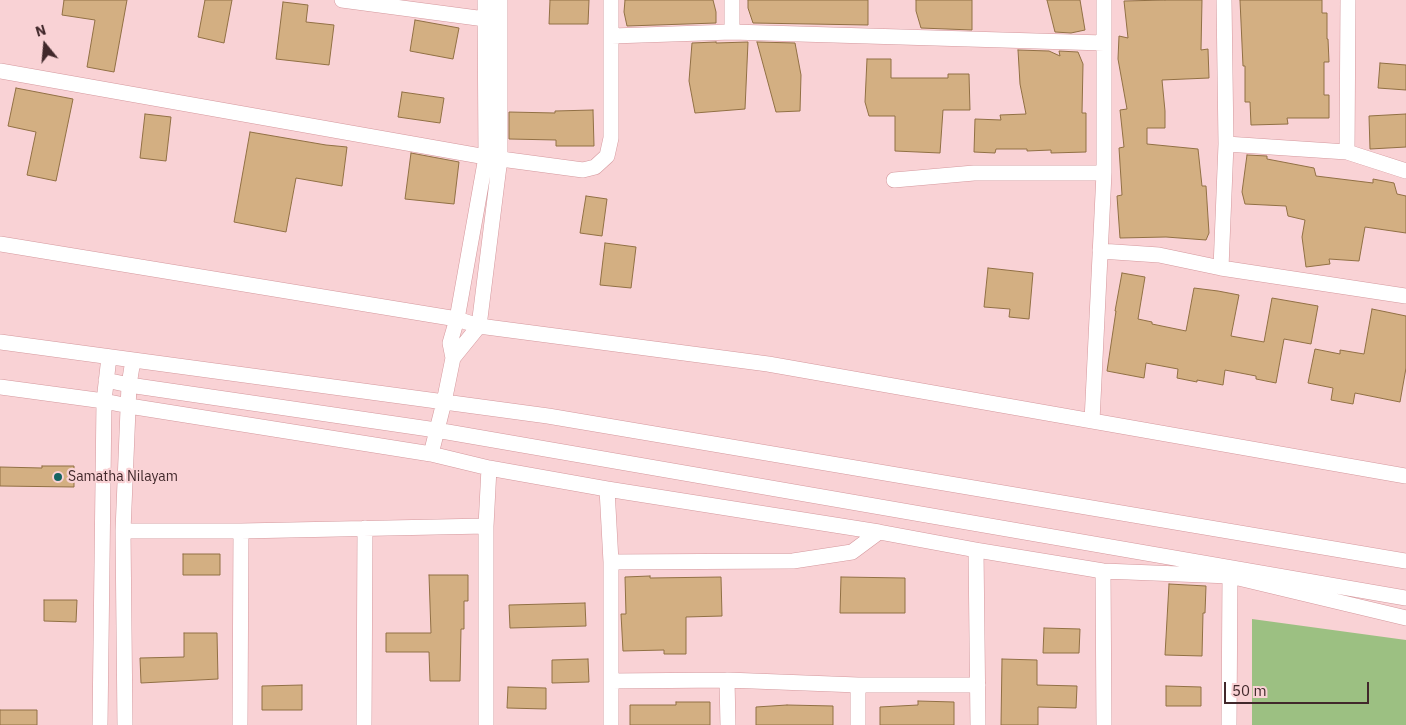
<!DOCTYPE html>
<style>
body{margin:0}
#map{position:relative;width:1406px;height:725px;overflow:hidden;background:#f9d2d5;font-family:"IBM Plex Sans",sans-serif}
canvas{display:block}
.north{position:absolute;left:20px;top:20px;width:50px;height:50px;-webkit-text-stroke:4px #f9d2d5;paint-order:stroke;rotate:343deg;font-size:14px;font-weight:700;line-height:20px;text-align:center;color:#41282b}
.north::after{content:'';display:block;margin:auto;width:18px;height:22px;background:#41282b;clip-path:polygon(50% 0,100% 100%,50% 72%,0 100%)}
.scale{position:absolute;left:1224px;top:682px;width:145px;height:22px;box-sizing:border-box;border:2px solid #41282b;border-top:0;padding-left:6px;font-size:15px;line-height:18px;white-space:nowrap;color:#41282b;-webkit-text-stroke:4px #f9d2d5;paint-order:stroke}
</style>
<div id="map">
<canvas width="1406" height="725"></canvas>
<div class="north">N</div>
<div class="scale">50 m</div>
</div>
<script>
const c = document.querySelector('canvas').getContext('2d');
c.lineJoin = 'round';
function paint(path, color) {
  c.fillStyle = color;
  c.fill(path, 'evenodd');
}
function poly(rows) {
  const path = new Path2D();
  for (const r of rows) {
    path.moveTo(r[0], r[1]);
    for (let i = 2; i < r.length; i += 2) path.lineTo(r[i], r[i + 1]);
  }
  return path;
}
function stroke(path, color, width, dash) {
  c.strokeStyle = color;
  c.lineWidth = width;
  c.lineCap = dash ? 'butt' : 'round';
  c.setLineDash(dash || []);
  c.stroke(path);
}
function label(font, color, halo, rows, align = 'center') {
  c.font = font + ' "IBM Plex Sans",sans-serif';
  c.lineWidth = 4.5;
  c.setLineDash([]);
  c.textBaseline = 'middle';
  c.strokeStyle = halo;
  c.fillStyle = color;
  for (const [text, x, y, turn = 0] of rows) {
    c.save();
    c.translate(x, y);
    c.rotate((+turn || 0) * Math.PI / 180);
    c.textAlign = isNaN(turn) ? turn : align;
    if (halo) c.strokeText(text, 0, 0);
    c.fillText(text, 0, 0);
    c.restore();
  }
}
const green = poly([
 [1252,619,1406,640,1406,725,1252,725]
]);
const building = poly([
 [64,0,127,0,114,72,87,67,95,20,62,15,64,0],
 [205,0,232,0,224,43,198,37,205,0],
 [550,0,589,0,588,24,549,24,550,0],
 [625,0,713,0,716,12,716,23,627,26,624,12,625,0],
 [748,0,868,0,868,25,753,23,748,8,748,0],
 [916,0,972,0,972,30,921,28,916,11,916,0],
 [1047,0,1080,0,1085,30,1071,33,1055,32,1047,0],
 [1165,0,1202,0,1201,50,1208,49,1209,78,1162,80,1165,111,1165,128,1147,128,1147,144,1198,149,1202,186,1206,186,1209,233,1206,240,1166,237,1120,238,1117,196,1122,195,1119,148,1124,147,1120,110,1127,109,1118,59,1119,36,1128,38,1124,1,1165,0],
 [1240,0,1322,0,1322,13,1327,13,1327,39,1328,39,1329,62,1324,62,1324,95,1329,95,1329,118,1287,118,1288,124,1251,125,1250,102,1245,102,1245,66,1243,66,1240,0],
 [283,2,308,5,306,22,334,25,329,65,276,59,283,2],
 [415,20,459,28,453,59,410,51,415,20],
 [716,42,716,43,748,42,745,109,695,113,689,81,692,43,716,42],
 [757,42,795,43,801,75,800,111,776,112,757,42],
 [1018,50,1049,51,1060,56,1059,51,1078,52,1083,64,1082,113,1086,113,1086,152,1051,153,1051,150,1027,151,1027,149,996,149,995,153,974,152,975,119,1001,120,1000,115,1026,114,1020,84,1018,50],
 [867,59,891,59,891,78,948,78,948,74,969,74,970,110,943,110,940,153,895,151,895,116,869,116,865,102,867,59],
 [1380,63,1406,65,1406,90,1378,88,1380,63],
 [16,88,73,99,56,181,27,175,36,132,8,126,16,88],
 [402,92,444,98,440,123,398,117,402,92],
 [593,110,594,146,556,146,556,140,509,139,509,112,555,113,555,111,593,110],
 [145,114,171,117,166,161,140,158,145,114],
 [1406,114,1406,147,1370,149,1369,116,1406,114],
 [250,132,326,145,347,147,342,186,296,178,286,232,234,222,250,132],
 [411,153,459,162,454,204,405,199,411,153],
 [1247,155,1267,156,1267,159,1314,168,1316,176,1373,183,1373,179,1394,183,1397,194,1406,196,1406,233,1365,227,1359,261,1329,259,1330,264,1306,267,1302,237,1305,220,1288,216,1286,206,1245,204,1242,192,1247,155],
 [586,196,607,199,602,236,580,233,586,196],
 [605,243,636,247,631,288,600,285,605,243],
 [988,268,1033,273,1029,319,1009,317,1010,309,984,307,988,268],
 [1122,273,1145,277,1138,319,1152,322,1152,324,1186,331,1194,288,1218,291,1239,295,1231,336,1264,342,1272,298,1318,306,1311,344,1284,339,1276,383,1256,379,1256,376,1225,370,1223,385,1197,380,1197,382,1177,378,1178,369,1146,363,1144,378,1107,371,1116,311,1115,311,1122,273],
 [1372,309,1406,316,1406,368,1400,402,1355,393,1353,404,1331,400,1333,388,1308,383,1315,349,1340,354,1340,350,1364,354,1372,309],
 [42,466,74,466,74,487,0,486,0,467,42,468,42,466],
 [183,554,220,554,220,575,183,575,183,554],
 [429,575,468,575,468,601,464,601,464,629,461,629,460,681,430,681,429,652,386,652,386,633,431,633,429,575],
 [650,576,650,578,721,577,722,616,686,617,686,654,664,654,664,650,623,651,621,614,626,614,625,577,650,576],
 [841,577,905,578,905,613,840,613,841,577],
 [1169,584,1206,586,1205,613,1203,613,1202,656,1165,655,1169,584],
 [44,600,77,600,76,622,44,621,44,600],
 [585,603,586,626,510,628,509,605,585,603],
 [1044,628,1080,629,1079,653,1043,653,1044,628],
 [184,633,217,633,218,679,141,683,140,658,184,657,184,633],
 [588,659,589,682,552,683,552,660,588,659],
 [1002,659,1037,660,1037,685,1077,686,1076,708,1038,707,1038,725,1001,725,1002,659],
 [302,685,302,710,262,710,262,686,302,685],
 [1166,686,1201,687,1201,706,1166,706,1166,686],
 [508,687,546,688,546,709,507,708,508,687],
 [918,701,954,702,954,725,880,725,880,707,918,705,918,701],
 [676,702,710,702,710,725,630,725,630,705,676,705,676,702],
 [787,705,833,706,833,725,756,725,756,707,787,705],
 [0,710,37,710,37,725,0,725,0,710]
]);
const street = poly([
 [342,0,485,19],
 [732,0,732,32],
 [612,36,732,32,1104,43],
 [0,71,486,157,583,170,595,167,607,156,611,138,611,0],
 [1226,144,1347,152,1406,171],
 [1347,152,1348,0],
 [894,180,974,173,1104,173],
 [0,244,457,319,479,326,768,364,1406,476],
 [1100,251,1159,255,1221,268,1406,296],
 [1221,268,1226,144,1224,0],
 [0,342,548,416,1406,561],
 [453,358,479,326,500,158,500,0],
 [106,380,129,385,436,430,1406,598],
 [0,387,104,401,129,406,431,454,489,468,607,489,879,532,976,550,1103,571,1230,576,1406,618],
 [1092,421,1104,173,1104,0],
 [431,454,444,402,453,358,450,343,457,319,486,157,485,0],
 [607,489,611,562,611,725],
 [486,526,489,468],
 [123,531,241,531,486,526,486,725],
 [976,550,978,725],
 [611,562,793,561,852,552,879,532],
 [1103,571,1104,725],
 [727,680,728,725],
 [611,681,727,680,858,685,978,685],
 [858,685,858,725],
 [100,725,104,401,109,357],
 [125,725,123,531,129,385,133,360],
 [240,725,241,531],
 [364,725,365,528],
 [1229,725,1230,576]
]);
const markers = [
 [58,477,5,"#156462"]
];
const poiNames = [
 ["Samatha Nilayam",68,477]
];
paint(green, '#9cc082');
paint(building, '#d3af82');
stroke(building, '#917044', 1);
stroke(street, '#d4989d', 16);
stroke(street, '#fff', 15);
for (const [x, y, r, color] of markers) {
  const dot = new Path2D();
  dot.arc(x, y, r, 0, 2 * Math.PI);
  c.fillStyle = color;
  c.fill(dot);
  stroke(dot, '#f9d2d5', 2);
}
label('14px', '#41282b', '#f9d2d5', poiNames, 'left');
</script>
